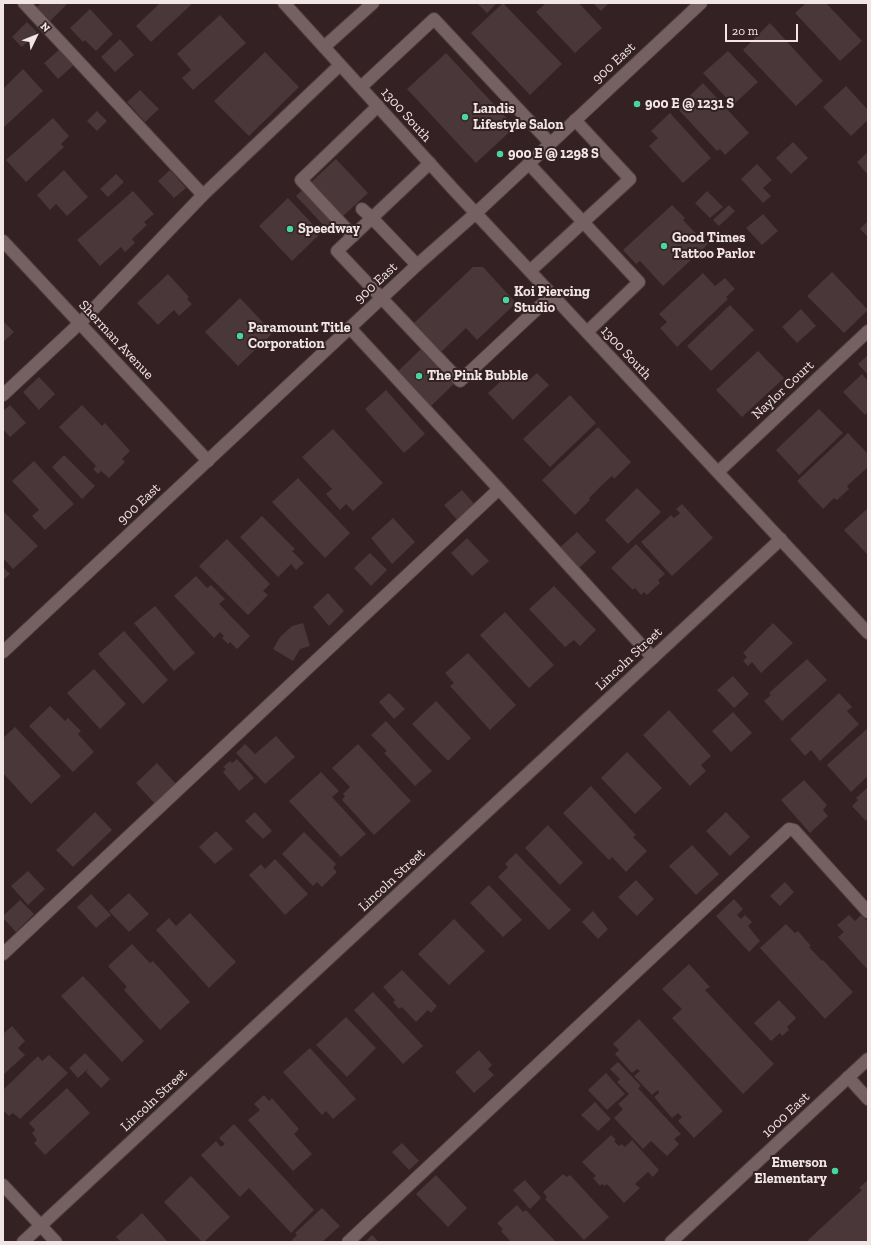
<!DOCTYPE html>
<style>
body{margin:0}
#map{position:relative;width:871px;height:1245px;overflow:hidden;background:#332123;font-family:"Zilla Slab",serif}
canvas{display:block}
.frame{position:absolute;inset:0;border:4px solid #f1e5e6;pointer-events:none}
.north{position:absolute;left:16px;top:16px;width:40px;height:40px;-webkit-text-stroke:3px #332123;paint-order:stroke;rotate:47deg;font-size:11px;font-weight:700;line-height:16px;text-align:center;color:#f1e5e6}
.north::after{content:'';display:block;margin:auto;width:14px;height:18px;background:#f1e5e6;clip-path:polygon(50% 0,100% 100%,50% 72%,0 100%)}
.scale{position:absolute;left:725px;top:24px;width:73px;height:18px;box-sizing:border-box;border:2px solid #f1e5e6;border-top:0;padding-left:5px;font-size:12px;line-height:14px;white-space:nowrap;color:#f1e5e6;-webkit-text-stroke:3px #332123;paint-order:stroke}
</style>
<div id="map">
<canvas width="871" height="1245"></canvas>
<div class="frame"></div>
<div class="north">N</div>
<div class="scale">20 m</div>
</div>
<script>
const c = document.querySelector('canvas').getContext('2d');
c.lineJoin = 'round';
function paint(path, color) {
  c.fillStyle = color;
  c.fill(path, 'evenodd');
}
function poly(rows) {
  const path = new Path2D();
  for (const r of rows) {
    path.moveTo(r[0], r[1]);
    for (let i = 2; i < r.length; i += 2) path.lineTo(r[i], r[i + 1]);
  }
  return path;
}
function stroke(path, color, width, dash) {
  c.strokeStyle = color;
  c.lineWidth = width;
  c.lineCap = dash ? 'butt' : 'round';
  c.setLineDash(dash || []);
  c.stroke(path);
}
function label(font, color, halo, rows, align = 'center') {
  c.font = font + ' "Zilla Slab",serif';
  c.lineWidth = 4;
  c.setLineDash([]);
  c.textBaseline = 'middle';
  c.strokeStyle = halo;
  c.fillStyle = color;
  for (const [text, x, y, turn = 0] of rows) {
    c.save();
    c.translate(x, y);
    c.rotate((+turn || 0) * Math.PI / 180);
    c.textAlign = isNaN(turn) ? turn : align;
    if (halo) c.strokeText(text, 0, 0);
    c.fillText(text, 0, 0);
    c.restore();
  }
}
const building = poly([
 [41,3,68,3,50,21,36,8],
 [160,3,193,3,151,42,136,26],
 [477,3,497,3,487,13],
 [503,3,562,64,530,95,471,33],
 [546,3,579,3,602,28,575,53,536,12],
 [593,3,609,3,601,11],
 [806,3,826,3,862,41,840,61,795,13],
 [90,9,113,34,96,51,85,40,83,42,70,28],
 [220,15,246,43,193,90,182,78,191,70,177,54],
 [27,22,37,32,22,47,12,37],
 [770,23,823,81,796,106,743,50],
 [120,39,134,55,115,72,101,57],
 [60,49,75,64,58,79,44,63],
 [728,51,758,82,733,105,703,73],
 [265,52,299,87,249,136,214,101],
 [446,53,515,127,476,163,407,89],
 [23,69,43,91,3,128,3,89],
 [703,83,749,133,725,155,720,149,717,151,677,108],
 [846,86,868,110,868,120,851,136,823,107],
 [140,90,159,109,145,122,127,102],
 [97,111,107,121,97,131,87,121],
 [670,113,711,158,683,183,649,146,658,138,651,131],
 [53,118,69,136,61,144,64,147,26,182,6,160],
 [793,142,808,158,791,174,776,158],
 [868,152,868,175,857,162],
 [336,159,368,193,328,230,296,196],
 [757,164,772,180,763,188,771,196,763,203,741,179],
 [64,170,88,197,67,216,56,204,50,210,37,195],
 [170,170,186,188,174,198,158,181],
 [116,174,124,182,108,197,100,189],
 [133,191,154,214,144,222,147,225,132,239,135,243,125,252,121,247,100,266,77,240],
 [707,191,723,207,710,218,695,203],
 [288,198,321,233,292,261,259,226],
 [672,205,685,218,683,220,704,242,705,241,708,244,663,286,640,261,636,264,623,250],
 [729,205,735,211,719,226,713,220],
 [763,214,778,231,762,245,746,228],
 [868,221,868,237,860,229],
 [473,267,483,267,516,303,477,340,466,328,441,352,414,323],
 [832,272,868,310,844,333,807,296],
 [703,273,715,286,725,278,735,289,726,297,728,299,677,347,660,328,667,322,659,314],
 [168,274,189,297,187,299,192,304,179,316,174,310,158,325,137,303],
 [240,298,273,333,238,366,205,332],
 [730,305,754,330,711,371,687,346],
 [801,309,816,326,797,343,782,327],
 [3,321,14,332,3,342],
 [421,349,454,384,430,407,397,372],
 [758,351,784,378,742,417,716,390],
 [868,355,868,375,858,364],
 [514,369,527,382,537,373,549,385,513,420,488,393],
 [862,374,868,381,868,412,865,415,843,392],
 [39,377,55,394,39,410,23,392],
 [386,390,425,434,404,453,365,409],
 [570,395,596,423,550,467,523,439],
 [10,405,26,423,10,437,3,429,3,411],
 [82,405,102,426,105,423,130,451,122,459,125,462,109,478,101,471,98,474,93,469,96,466,59,427],
 [819,409,843,433,799,475,776,450],
 [598,427,631,462,614,479,612,476,601,486,589,498,590,500,575,515,542,480],
 [333,429,383,483,353,511,346,504,340,510,326,494,332,489,302,457],
 [848,433,868,454,868,467,847,486,849,489,837,500,834,498,823,509,797,481],
 [64,455,95,486,82,499,52,467],
 [34,461,74,504,45,530,32,516,39,510,12,481],
 [298,478,350,533,325,558,272,502],
 [637,488,661,512,628,544,605,520],
 [462,490,477,507,459,522,444,505],
 [682,504,713,538,672,576,641,542,671,515,674,518,680,513,676,509],
 [868,508,868,555,844,530],
 [3,511,38,546,13,569,3,558],
 [262,516,295,549,292,551,304,563,296,570,291,564,278,577,240,537],
 [393,518,415,542,392,564,371,538],
 [577,532,596,552,575,572,556,551],
 [467,538,489,561,472,576,451,553],
 [227,539,270,584,263,591,268,595,248,615,199,566],
 [636,544,665,574,658,580,660,583,647,595,644,592,641,595,635,588,633,590,611,568],
 [370,553,387,570,371,586,354,568],
 [3,567,10,574,3,580],
 [196,576,207,588,211,585,225,599,219,604,250,636,237,649,230,642,228,644,222,638,224,636,220,632,214,638,174,596],
 [554,586,596,630,580,646,574,640,565,647,529,609],
 [328,593,344,611,329,626,313,607],
 [155,606,195,653,174,671,134,623],
 [505,612,554,665,529,688,480,635],
 [303,623,310,646,300,649,293,661,273,649,280,637,292,626],
 [773,623,793,643,761,673,752,662,748,666,743,661,747,657,743,653],
 [124,631,168,680,143,704,98,654],
 [468,653,516,705,490,730,450,686,454,683,445,673],
 [807,659,827,680,782,721,764,701,771,695,769,693],
 [94,669,126,704,100,729,67,693],
 [733,676,749,694,734,708,717,690],
 [389,693,405,709,394,719,379,702],
 [839,693,852,707,847,711,859,724,820,761,811,750,805,756,790,739],
 [436,701,471,738,448,761,412,724],
 [50,706,65,721,68,718,81,731,78,734,94,752,73,772,29,726],
 [669,710,711,756,701,765,706,771,690,786,643,735],
 [733,712,752,733,731,752,712,731],
 [386,721,432,771,415,786,384,753,387,751,371,735],
 [15,727,61,776,31,804,3,773,3,738],
 [868,728,868,776,851,792,827,765],
 [276,736,295,757,265,784,236,753,245,744,255,754],
 [358,744,411,801,374,835,342,800,345,796,343,794,350,787,332,768],
 [627,752,662,788,635,814,601,778],
 [237,759,254,778,239,791,223,772,226,769,223,767,230,761,232,763],
 [157,763,176,784,155,804,136,783],
 [321,772,339,791,332,797,366,834,341,857,289,801],
 [804,780,827,805,823,810,828,816,810,833,781,800],
 [591,786,636,835,633,837,647,851,626,872,612,857,609,860,563,813],
 [868,787,868,818,866,821,852,806,858,800,856,798],
 [95,812,112,830,73,867,56,850],
 [255,812,272,831,263,839,245,821],
 [726,812,750,837,730,856,706,831],
 [548,825,583,863,560,885,525,848],
 [216,831,233,849,215,864,199,847],
 [304,832,336,864,333,868,337,872,322,887,317,882,313,886,282,854],
 [692,845,719,874,696,895,669,866],
 [516,853,571,910,549,930,498,877,508,867,505,864],
 [275,859,308,894,285,915,249,875,261,864,265,869],
 [28,871,45,889,28,905,11,886],
 [636,880,654,899,637,916,618,897],
 [785,882,794,892,780,906,770,896],
 [489,885,522,920,503,937,470,903],
 [129,893,149,914,129,932,109,911],
 [91,894,111,915,96,928,77,907],
 [734,899,743,909,737,915,741,919,745,915,752,922,748,926,760,941,749,952,716,916],
 [20,900,34,914,16,932,3,918,3,916],
 [593,911,608,929,598,939,582,922],
 [190,913,236,962,209,988,156,930,169,918,176,926],
 [849,915,855,921,861,915,868,922,868,970,838,937,844,932,837,925],
 [454,919,485,951,449,985,418,954],
 [786,924,795,933,798,931,811,946,809,947,822,961,823,960,853,992,825,1019,760,948],
 [132,944,150,963,153,961,190,1002,160,1030,124,990,127,987,108,966],
 [689,964,710,987,705,990,774,1064,743,1094,672,1018,682,1009,662,989],
 [402,970,437,1006,431,1013,428,1010,416,1022,402,1007,399,1009,393,1002,395,1000,383,987],
 [83,976,144,1041,122,1062,61,996],
 [373,992,423,1046,403,1064,354,1010],
 [779,1000,796,1018,787,1027,789,1030,782,1036,780,1033,771,1041,754,1023],
 [346,1017,376,1048,347,1077,316,1045],
 [639,1019,723,1111,694,1138,678,1121,682,1117,678,1113,672,1118,654,1097,659,1093,658,1090,652,1095,634,1076,640,1071,637,1069,632,1073,615,1054,619,1050,613,1044],
 [12,1026,25,1041,18,1048,25,1055,3,1075,3,1032,4,1033],
 [310,1048,356,1099,333,1119,326,1111,322,1115,283,1072],
 [479,1050,492,1065,488,1069,494,1075,474,1093,455,1072],
 [85,1053,110,1079,101,1088,86,1072,89,1068,78,1078,69,1068],
 [49,1055,68,1073,20,1119,13,1113,9,1116,3,1110,3,1090,38,1056,42,1061],
 [618,1062,641,1086,638,1088,681,1134,674,1139,679,1144,667,1156,651,1141,643,1149,614,1118,623,1109,618,1104,629,1094,617,1082,620,1079,610,1069],
 [606,1073,625,1094,607,1110,588,1090],
 [67,1088,90,1113,45,1155,34,1143,37,1140,32,1133,35,1130,29,1123],
 [264,1095,269,1101,272,1098,299,1129,294,1134,312,1154,293,1171,248,1120,260,1110,254,1104],
 [595,1102,611,1119,598,1131,581,1115],
 [234,1124,314,1210,291,1233,249,1188,240,1197,201,1155,216,1141,221,1147,225,1144,219,1138],
 [611,1135,616,1140,614,1141,619,1146,622,1144,625,1147,632,1140,659,1170,653,1177,648,1172,635,1184,640,1188,624,1203,607,1184,605,1186,602,1184,600,1186,593,1178,596,1176,582,1162],
 [402,1143,419,1161,409,1170,392,1152],
 [563,1174,567,1177,570,1175,609,1217,584,1240,545,1199,547,1197,543,1192],
 [436,1175,467,1208,448,1227,416,1194],
 [191,1176,230,1217,204,1242,202,1242,164,1202],
 [525,1180,541,1198,530,1209,513,1190],
 [868,1180,868,1242,806,1242,862,1190,859,1188],
 [517,1205,523,1212,526,1210,556,1242,511,1242,501,1231,503,1229,497,1223],
 [322,1208,340,1226,322,1242,290,1242,297,1235,295,1233],
 [142,1213,168,1242,121,1242,116,1237],
 [372,1235,379,1242,365,1242]
]);
const lane = poly([
 [24,3,203,195],
 [324,47,373,3],
 [361,87,434,19,550,143],
 [430,163,337,251,460,381,552,295],
 [529,164,639,282,587,332],
 [362,209,372,218,417,265],
 [353,236,301,180,378,106],
 [530,271,630,179,575,120],
 [350,328,499,489],
 [3,395,80,323,203,195,340,65],
 [3,954,499,489,653,658],
 [848,1077,868,1099],
 [348,1242,789,829,794,830,868,912]
]);
const street = poly([
 [3,241,208,461],
 [718,472,868,331],
 [3,1185,56,1242],
 [23,1242,781,539],
 [671,1242,868,1059]
]);
const secondary = poly([
 [284,3,454,190,868,633],
 [3,652,417,265,476,213,701,3]
]);
const markers = [
 [637,104,4,"#4bd49b"],
 [465,117,4,"#4bd49b"],
 [500,154,4,"#4bd49b"],
 [290,229,4,"#4bd49b"],
 [664,246,4,"#4bd49b"],
 [506,300,4,"#4bd49b"],
 [240,336,4,"#4bd49b"],
 [419,376,4,"#4bd49b"],
 [835,1171,4,"#4bd49b"]
];
const streetNames = [
 ["900 East",614,63,-43],
 ["1300 South",406,115,48],
 ["900 East",376,283,-43],
 ["Sherman Avenue",116,340,47],
 ["1300 South",626,353,47],
 ["Naylor Court",783,390,-43],
 ["900 East",139,504,-43],
 ["Lincoln Street",629,659,-43],
 ["Lincoln Street",392,880,-43],
 ["Lincoln Street",154,1100,-43],
 ["1000 East",786,1115,-43]
];
const poiNames = [
 ["900 E @ 1231 S",645,104],
 ["Landis",473,109],
 ["Lifestyle Salon",473,125],
 ["900 E @ 1298 S",508,154],
 ["Speedway",298,229],
 ["Good Times",672,238],
 ["Tattoo Parlor",672,254],
 ["Koi Piercing",514,292],
 ["Studio",514,308],
 ["Paramount Title",248,328],
 ["Corporation",248,344],
 ["The Pink Bubble",427,376],
 ["Emerson",827,1163,"right"],
 ["Elementary",827,1179,"right"]
];
paint(building, '#4a3739');
stroke(lane, '#4e3f40', 14);
stroke(street, '#4e3f40', 14);
stroke(secondary, '#4e3f40', 14);
stroke(lane, '#756062', 12);
stroke(street, '#756062', 12);
stroke(secondary, '#756062', 12);
for (const [x, y, r, color] of markers) {
  const dot = new Path2D();
  dot.arc(x, y, r, 0, 2 * Math.PI);
  c.fillStyle = color;
  c.fill(dot);
  stroke(dot, '#332123', 1.5);
}
label('14px', '#f1e5e6', '#332123', streetNames);
label('bold 14px', '#f1e5e6', '#332123', poiNames, 'left');
</script>
